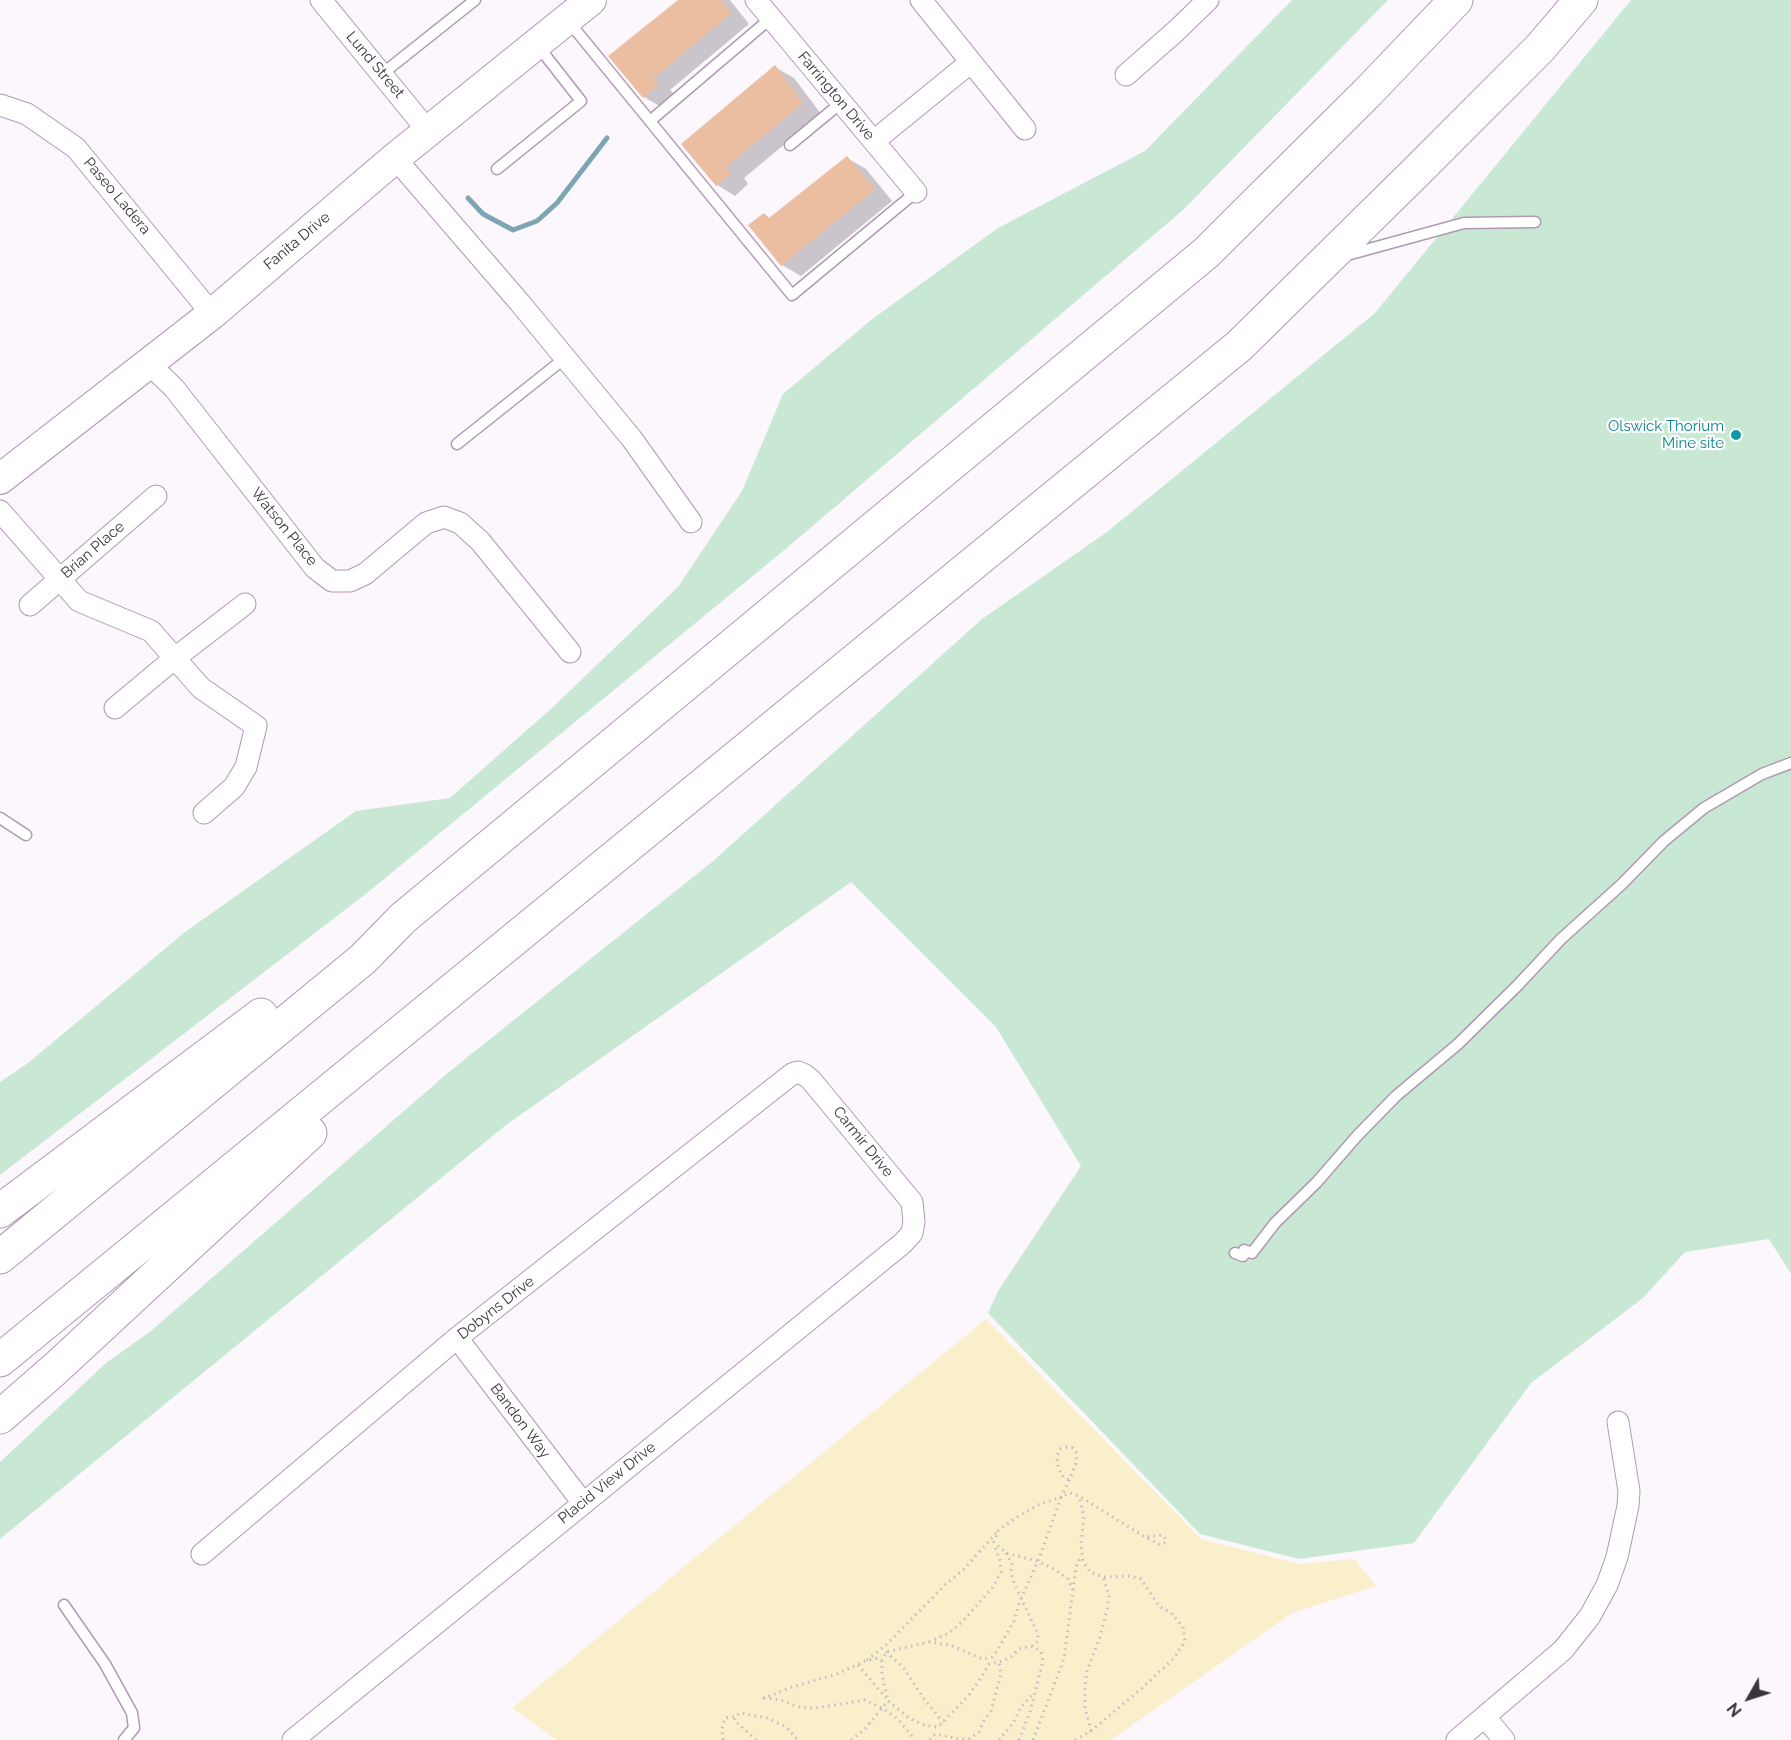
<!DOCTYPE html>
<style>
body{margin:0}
#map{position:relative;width:1791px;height:1740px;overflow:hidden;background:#fcf7fd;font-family:Raleway,sans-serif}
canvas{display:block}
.north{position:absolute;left:1719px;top:1668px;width:60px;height:60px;-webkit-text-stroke:4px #fff;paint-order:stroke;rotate:231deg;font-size:16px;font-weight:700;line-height:24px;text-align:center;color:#3c333e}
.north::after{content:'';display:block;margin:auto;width:21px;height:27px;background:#3c333e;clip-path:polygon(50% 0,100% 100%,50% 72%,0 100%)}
</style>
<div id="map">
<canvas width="1791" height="1740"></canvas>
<div class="north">N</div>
</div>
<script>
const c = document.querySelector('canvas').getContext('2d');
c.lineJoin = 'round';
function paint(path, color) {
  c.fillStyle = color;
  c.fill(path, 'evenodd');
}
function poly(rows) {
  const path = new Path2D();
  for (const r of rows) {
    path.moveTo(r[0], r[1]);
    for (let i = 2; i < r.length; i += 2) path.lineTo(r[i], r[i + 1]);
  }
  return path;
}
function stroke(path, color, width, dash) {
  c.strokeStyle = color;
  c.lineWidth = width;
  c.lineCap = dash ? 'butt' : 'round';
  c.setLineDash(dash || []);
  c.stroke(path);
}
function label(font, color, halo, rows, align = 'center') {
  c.font = font + ' Raleway,sans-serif';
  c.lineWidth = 4.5;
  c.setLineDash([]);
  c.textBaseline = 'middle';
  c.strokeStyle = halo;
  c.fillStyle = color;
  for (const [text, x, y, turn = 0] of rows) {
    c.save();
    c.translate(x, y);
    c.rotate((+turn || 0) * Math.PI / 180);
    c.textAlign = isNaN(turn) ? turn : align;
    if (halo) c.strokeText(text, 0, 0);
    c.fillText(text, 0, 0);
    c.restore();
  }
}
const green = poly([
 [1292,0,1388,0,1183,210,788,547,367,893,0,1175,0,1082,28,1063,185,932,356,811,450,798,553,707,678,587,742,491,783,394,871,320,998,228,1145,151],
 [1631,0,1791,0,1791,1274,1769,1239,1685,1252,1643,1298,1531,1383,1414,1543,1299,1559,1200,1534,988,1313,998,1291,1081,1166,996,1027,851,882,506,1125,0,1539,0,1462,106,1363,151,1331,450,1071,712,862,982,619,1107,532,1375,313]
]);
const sand = poly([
 [986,1319,1201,1539,1299,1564,1355,1559,1376,1586,1292,1613,1111,1740,557,1740,512,1708]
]);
const shadow = poly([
 [680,0,730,0,749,24,670,90,676,96,663,108,644,97],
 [775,67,794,78,821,114,744,178,748,184,735,196,717,185],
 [847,158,866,169,892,201,801,276,782,265,764,215,771,219]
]);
const stream = poly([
 [468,198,483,214,513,230,537,221,557,203,607,138]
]);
const building = poly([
 [678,0,721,0,731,13,653,79,659,85,643,98,608,56],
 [775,65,803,103,726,167,731,173,716,186,681,144],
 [847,156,875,189,781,266,748,225,764,213,769,218]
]);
const path = poly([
 [1006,1553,1012,1564,1011,1572,1014,1583,1038,1634,1038,1641,1032,1646],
 [1073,1590,1076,1567,1081,1556],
 [929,1642,949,1633,962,1622,993,1587,1001,1572,1000,1561,994,1544],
 [886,1652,903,1667,924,1699,943,1722],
 [867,1660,887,1644,945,1585,964,1569,997,1532],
 [882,1661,878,1658,865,1661,837,1674,792,1687,764,1698,781,1700,798,1707,816,1708,865,1700,882,1708,898,1719,915,1740],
 [858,1665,886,1698],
 [1091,1731,1085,1708,1085,1686,1087,1671,1100,1637,1107,1610,1109,1596,1103,1577],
 [723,1740,722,1729,725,1718,736,1716],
 [756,1740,734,1720,736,1716,740,1713,768,1718,786,1727,798,1740],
 [851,1740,865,1729,888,1701],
 [930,1740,935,1734,959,1739,969,1739,979,1732,983,1722,991,1711,1001,1674,999,1662],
 [999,1740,1014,1722,1020,1708,1034,1693],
 [1019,1740,1030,1712,1043,1661,1041,1652,1037,1649,1031,1646,1019,1649,1010,1658,999,1662,989,1664,982,1676,969,1695,938,1727,924,1725,909,1718,888,1701,882,1674,882,1661,886,1652,929,1642,950,1645,983,1659,992,1657,997,1651,1014,1621,1019,1604,1040,1556,1061,1497,1070,1493,1079,1496,1145,1537,1161,1545,1166,1542,1165,1538,1162,1535,1145,1537],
 [1033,1740,1064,1659,1073,1590,1068,1579,1054,1569,1037,1561,1006,1553,994,1542,998,1531,1014,1519,1038,1505,1061,1497,1072,1474,1077,1461,1076,1452,1073,1448,1067,1447,1060,1449,1057,1456,1058,1467,1062,1476,1069,1480],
 [1075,1740,1091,1731,1141,1689,1174,1658,1185,1641,1183,1627,1171,1613,1159,1606,1141,1579,1130,1576,1103,1577,1090,1572,1083,1561,1081,1544,1084,1517,1079,1496]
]);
const lane = poly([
 [569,22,792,295,916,192],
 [382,74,475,0],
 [650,121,771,18],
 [790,145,842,102],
 [497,169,581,101,538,46],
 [1347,255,1464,223,1535,222],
 [457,444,565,358],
 [0,818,26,835],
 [1235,1253,1243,1256,1244,1250,1252,1253,1275,1223,1317,1182,1357,1136,1396,1096,1458,1044,1517,986,1561,939,1622,884,1664,841,1704,808,1762,774,1791,763],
 [64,1605,105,1664,132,1713,134,1728,124,1740]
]);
const street = poly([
 [321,0,428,131],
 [756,0,916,192],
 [921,0,1025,129],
 [1126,75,1176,31,1208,0],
 [0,105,27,114,76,148,212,314],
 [874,141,971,62],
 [395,158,520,303,632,439,691,522],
 [148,363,174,388,315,568,332,581,350,581,365,574,426,523,444,517,460,523,480,541,570,652],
 [0,511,79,601,151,631,201,688,256,726,246,767,234,787,204,813],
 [30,605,156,496],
 [115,708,175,658,245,604],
 [457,1338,583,1503],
 [202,1554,457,1338,792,1074,798,1072,805,1075,811,1080,912,1202,914,1222,912,1233,903,1243,293,1740],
 [1485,1717,1504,1740],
 [1457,1740,1563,1650,1590,1616,1607,1585,1617,1557,1628,1506,1629,1491,1618,1422]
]);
const secondary = poly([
 [0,479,212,314,395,158,591,0]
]);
const highway = poly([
 [0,1211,261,1015],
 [0,1257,363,959,403,918,1206,253,1368,92,1456,0],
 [0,1360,1239,346,1414,174,1540,48,1581,0],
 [0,1417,55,1369,310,1133]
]);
const markers = [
 [1736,435,6,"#0f9aa8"]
];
const streetNames = [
 ["Lund Street",375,65,50],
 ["Farrington Drive",836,96,50],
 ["Paseo Ladera",117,196,50],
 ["Fanita Drive",297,241,-40],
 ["Watson Place",284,527,51],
 ["Brian Place",93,550,-41],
 ["Carmir Drive",863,1142,51],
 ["Dobyns Drive",496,1308,-38],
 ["Bandon Way",520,1421,53],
 ["Placid View Drive",607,1483,-39]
];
const cultureNames = [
 ["Olswick Thorium",1724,426],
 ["Mine site",1724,443]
];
paint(green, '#c8e8d3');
paint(sand, '#f9efca');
paint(shadow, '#0003');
stroke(stream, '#7da6b2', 5);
paint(building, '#ebbea1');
stroke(lane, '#af99b3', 13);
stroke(street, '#af99b3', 23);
stroke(secondary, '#af99b3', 32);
stroke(highway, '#af99b3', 35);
stroke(path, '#c2bcc4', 3, [1.5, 4.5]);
stroke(lane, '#fff', 10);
stroke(street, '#fff', 21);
stroke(secondary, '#fff', 30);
stroke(highway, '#fff', 33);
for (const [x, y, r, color] of markers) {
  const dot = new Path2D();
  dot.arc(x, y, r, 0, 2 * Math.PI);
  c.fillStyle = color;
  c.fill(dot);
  stroke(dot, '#fff', 2);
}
label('15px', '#3c333e', '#fff', streetNames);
label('15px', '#0d838f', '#fff', cultureNames, 'right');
</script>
